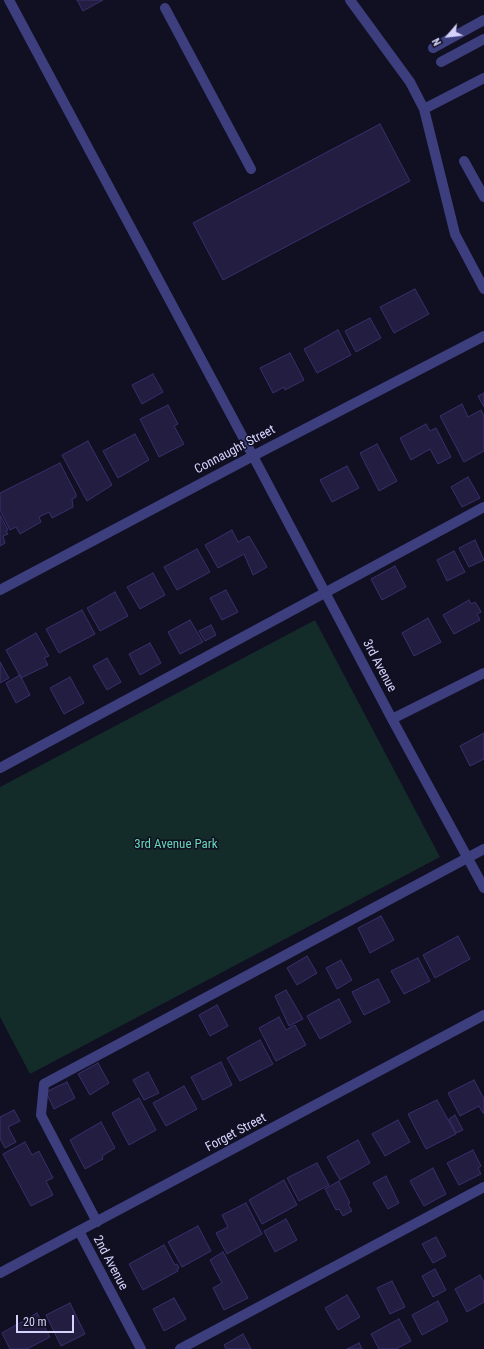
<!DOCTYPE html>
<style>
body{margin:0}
#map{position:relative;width:484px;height:1349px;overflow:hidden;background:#110f22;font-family:"Roboto Condensed",sans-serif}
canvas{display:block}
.north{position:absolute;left:428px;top:16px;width:40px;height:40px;-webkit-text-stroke:3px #110f22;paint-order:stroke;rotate:242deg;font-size:11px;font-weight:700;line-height:16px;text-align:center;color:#d5d3fc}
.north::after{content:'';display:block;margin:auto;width:14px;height:18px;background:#d5d3fc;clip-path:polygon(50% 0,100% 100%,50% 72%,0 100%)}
.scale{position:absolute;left:16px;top:1315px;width:58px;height:18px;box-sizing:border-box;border:2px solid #d5d3fc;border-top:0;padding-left:5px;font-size:12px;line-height:14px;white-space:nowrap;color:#d5d3fc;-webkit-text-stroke:3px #110f22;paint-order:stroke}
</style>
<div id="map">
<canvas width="484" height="1349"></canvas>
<div class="north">N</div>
<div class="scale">20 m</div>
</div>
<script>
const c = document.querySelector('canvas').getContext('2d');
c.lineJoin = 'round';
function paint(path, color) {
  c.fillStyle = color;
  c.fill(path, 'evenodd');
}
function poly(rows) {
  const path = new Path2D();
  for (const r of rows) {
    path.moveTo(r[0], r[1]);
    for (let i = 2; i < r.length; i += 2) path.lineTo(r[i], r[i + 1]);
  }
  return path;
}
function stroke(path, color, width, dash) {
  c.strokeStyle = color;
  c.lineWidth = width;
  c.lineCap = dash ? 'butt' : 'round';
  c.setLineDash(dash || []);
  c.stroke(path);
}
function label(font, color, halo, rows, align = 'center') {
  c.font = font + ' "Roboto Condensed",sans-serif';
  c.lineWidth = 3;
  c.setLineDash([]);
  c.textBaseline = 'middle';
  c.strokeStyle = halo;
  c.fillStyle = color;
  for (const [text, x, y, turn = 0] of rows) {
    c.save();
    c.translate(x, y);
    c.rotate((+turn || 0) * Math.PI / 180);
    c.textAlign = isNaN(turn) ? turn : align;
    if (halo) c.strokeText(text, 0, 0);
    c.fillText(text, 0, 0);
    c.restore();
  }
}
const green = poly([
 [315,620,440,857,30,1074,0,1017,0,787]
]);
const building = poly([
 [77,0,103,0,83,11,77,0],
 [380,124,410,181,223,280,193,223,380,124],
 [415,289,429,314,394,333,380,307,415,289],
 [370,318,381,338,356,352,345,331,370,318],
 [338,330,351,355,317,373,304,349,338,330],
 [290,353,304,380,285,390,284,387,273,393,260,368,290,353],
 [153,374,163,392,142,404,132,385,153,374],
 [484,393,484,407,478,396,484,393],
 [462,404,468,417,481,410,484,416,484,451,464,462,440,416,462,404],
 [168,405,178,424,174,426,184,444,159,457,140,419,168,405],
 [426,424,430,431,436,428,451,457,438,464,430,449,411,460,400,438,426,424],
 [135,434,149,460,118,478,103,451,135,434],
 [88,441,112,485,87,501,62,455,88,441],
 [377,444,397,481,379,491,360,453,377,444],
 [60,463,76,494,76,497,72,499,73,507,52,518,49,512,39,517,41,522,20,534,16,527,10,530,0,510,0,493,60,463],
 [347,466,359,488,332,502,320,480,347,466],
 [468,477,480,498,462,507,451,487,468,477],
 [0,515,8,530,6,531,8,534,3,536,5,543,0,546,0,515],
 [232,530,238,542,249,536,267,567,253,575,244,554,218,568,205,545,232,530],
 [475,540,484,560,469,567,459,548,475,540],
 [197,549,210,572,177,590,164,567,197,549],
 [454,551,465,572,447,581,437,560,454,551],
 [395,566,406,587,382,600,371,579,395,566],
 [153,573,165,595,140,609,127,587,153,573],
 [226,590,238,612,222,620,210,598,226,590],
 [115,592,128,616,100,631,87,608,115,592],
 [469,600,471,604,475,602,479,608,481,612,477,614,480,620,454,634,443,615,469,600],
 [82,610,95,634,59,653,46,629,82,610],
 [428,618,441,642,414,656,402,633,428,618],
 [190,620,203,642,180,654,168,632,190,620],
 [211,625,216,635,205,641,199,631,211,625],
 [36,633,49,656,44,658,48,665,21,678,6,650,36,633],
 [150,643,161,663,140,675,129,654,150,643],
 [107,658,121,682,107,690,93,666,107,658],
 [0,662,9,678,0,683,0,662],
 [20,675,30,695,16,703,6,683,20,675],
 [70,677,84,703,64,714,50,688,70,677],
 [484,733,484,759,470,766,460,746,484,733],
 [381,916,394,940,370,953,358,928,381,916],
 [458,936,470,959,435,978,423,955,458,936],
 [307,956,317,973,297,985,287,968,307,956],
 [418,958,430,981,404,994,391,971,418,958],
 [341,960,352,980,337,989,326,968,341,960],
 [378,979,390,1002,364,1015,352,992,378,979],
 [286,990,303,1019,289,1026,275,996,286,990],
 [339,999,351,1022,320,1039,307,1016,339,999],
 [217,1005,228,1026,210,1036,199,1015,217,1005],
 [279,1017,286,1030,295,1025,306,1045,276,1061,259,1028,279,1017],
 [260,1040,273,1064,240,1081,227,1058,260,1040],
 [221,1062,232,1085,203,1100,191,1077,221,1062],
 [98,1063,109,1083,90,1095,78,1074,98,1063],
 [148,1072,159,1093,144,1100,133,1080,148,1072],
 [474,1080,484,1099,484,1113,483,1113,479,1106,460,1116,448,1093,474,1080],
 [67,1082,75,1098,54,1109,46,1092,67,1082],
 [184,1086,197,1109,166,1126,153,1103,184,1086],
 [139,1098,156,1130,129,1145,112,1113,139,1098],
 [437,1100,456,1134,426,1149,408,1114,437,1100],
 [14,1110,20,1121,8,1127,16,1142,5,1148,0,1139,0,1117,14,1110],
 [455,1115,463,1130,456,1133,449,1119,455,1115],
 [398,1120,410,1142,385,1156,372,1134,398,1120],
 [101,1122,115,1148,102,1156,103,1159,85,1169,70,1140,101,1122],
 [358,1140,370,1163,340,1180,327,1157,358,1140],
 [25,1142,32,1155,39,1151,53,1178,46,1181,53,1195,31,1206,3,1154,25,1142],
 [473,1150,481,1166,478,1168,481,1174,459,1185,447,1163,473,1150],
 [317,1163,329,1185,299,1201,287,1178,317,1163],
 [433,1168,446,1194,424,1206,410,1181,433,1168],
 [386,1176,399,1203,388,1209,373,1183,386,1176],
 [284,1180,297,1205,262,1224,249,1200,284,1180],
 [339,1181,350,1203,348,1204,352,1211,343,1216,339,1209,336,1210,325,1189,339,1181],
 [246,1203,262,1234,227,1254,216,1233,228,1227,222,1215,246,1203],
 [286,1219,297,1240,275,1252,264,1231,286,1219],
 [198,1226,211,1251,182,1267,168,1242,198,1226],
 [436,1237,446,1256,433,1263,422,1244,436,1237],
 [164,1245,175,1265,177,1264,179,1268,177,1269,178,1271,143,1290,129,1264,164,1245],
 [223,1252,248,1298,224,1310,213,1288,222,1283,210,1260,223,1252],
 [435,1269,446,1290,433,1297,422,1276,435,1269],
 [480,1275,484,1282,484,1302,467,1312,455,1289,480,1275],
 [392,1281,405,1307,390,1314,377,1288,392,1281],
 [347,1295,360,1317,338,1330,325,1308,347,1295],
 [174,1298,186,1319,164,1331,153,1309,174,1298],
 [438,1301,448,1321,422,1335,412,1315,438,1301],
 [70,1303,85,1334,61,1346,46,1315,70,1303],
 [37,1313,50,1337,27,1349,10,1349,2,1333,37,1313],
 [399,1319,411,1341,396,1349,379,1349,371,1334,399,1319],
 [243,1334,251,1349,226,1349,224,1345,243,1334],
 [359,1343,362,1349,347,1349,359,1343]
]);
const lane = poly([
 [9,0,253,456],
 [350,0,410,82,424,109],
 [165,8,251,169],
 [433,48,484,20],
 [441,62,484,39],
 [484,78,424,109,455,234,484,289],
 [464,161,484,197],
 [0,768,484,507],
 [97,1222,41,1115,44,1084,484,849],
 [180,1349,484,1187]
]);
const street = poly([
 [253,456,392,719,484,888],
 [0,590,253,456,484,336],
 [392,719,484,673],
 [79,1231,141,1349],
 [0,1273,484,1015]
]);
const streetNames = [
 ["Connaught Street",235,450,-28],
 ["3rd Avenue",379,666,62],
 ["Forget Street",236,1133,-28],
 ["2nd Avenue",110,1263,62]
];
const parkNames = [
 ["3rd Avenue Park",176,845]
];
paint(green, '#132b29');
paint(building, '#221d41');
stroke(building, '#39306c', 1);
stroke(lane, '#3d3e7e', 10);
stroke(street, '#3d3e7e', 10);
label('13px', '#d5d3fc', '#110f22', streetNames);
label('13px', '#64d7b4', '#110f22', parkNames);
</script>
